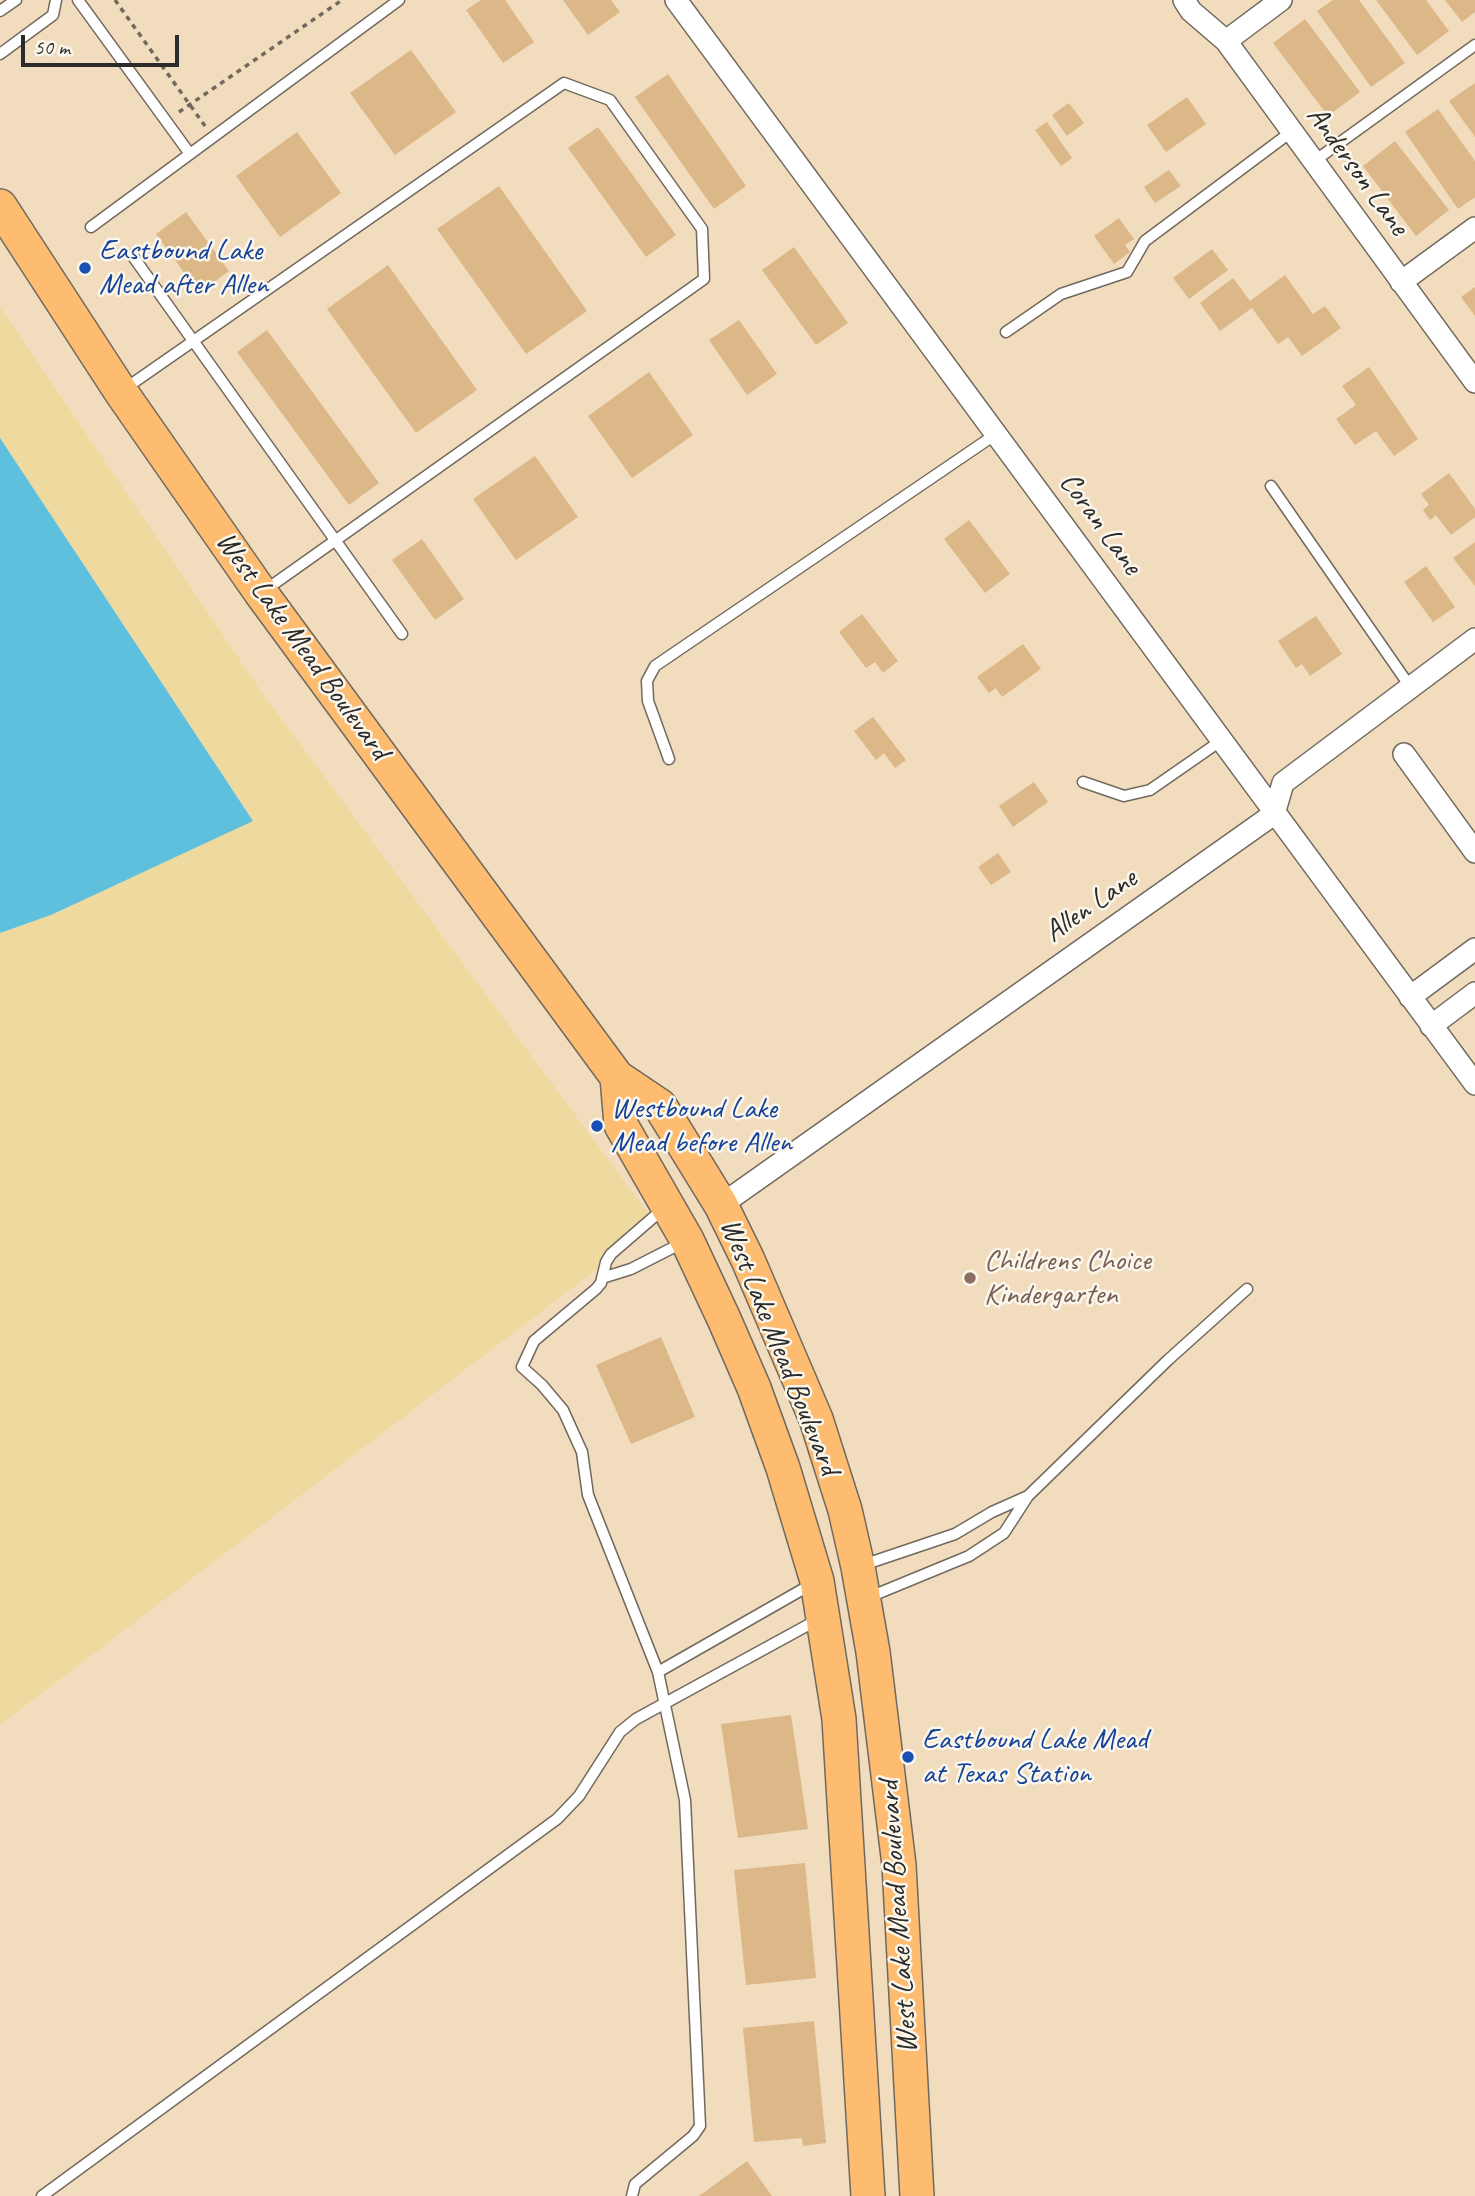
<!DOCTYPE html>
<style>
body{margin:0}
#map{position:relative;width:1475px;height:2196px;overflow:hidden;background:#f2dcbe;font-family:Caveat,sans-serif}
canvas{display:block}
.scale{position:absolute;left:21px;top:35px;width:158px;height:32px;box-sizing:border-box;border:4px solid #2b2b2b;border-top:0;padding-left:9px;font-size:21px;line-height:24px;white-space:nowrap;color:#2b2b2b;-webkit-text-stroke:5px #fbf7ec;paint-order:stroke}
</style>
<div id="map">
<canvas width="1475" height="2196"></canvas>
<div class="scale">50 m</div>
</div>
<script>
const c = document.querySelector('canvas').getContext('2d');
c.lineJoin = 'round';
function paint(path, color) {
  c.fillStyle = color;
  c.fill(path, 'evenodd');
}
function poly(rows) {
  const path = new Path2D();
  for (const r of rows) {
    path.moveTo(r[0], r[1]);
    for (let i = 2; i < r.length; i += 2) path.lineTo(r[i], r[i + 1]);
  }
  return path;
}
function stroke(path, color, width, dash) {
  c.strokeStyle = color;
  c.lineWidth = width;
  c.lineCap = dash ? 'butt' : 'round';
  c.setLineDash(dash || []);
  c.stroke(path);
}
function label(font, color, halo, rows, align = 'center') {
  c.font = font + ' Caveat,sans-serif';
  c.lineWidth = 5;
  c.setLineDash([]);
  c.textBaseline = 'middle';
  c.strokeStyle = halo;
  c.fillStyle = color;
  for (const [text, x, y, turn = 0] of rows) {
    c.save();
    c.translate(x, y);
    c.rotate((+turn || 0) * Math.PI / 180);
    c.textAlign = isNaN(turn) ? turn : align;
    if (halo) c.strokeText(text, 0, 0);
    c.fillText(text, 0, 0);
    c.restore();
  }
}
const sand = poly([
 [0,307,263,694,656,1224,0,1725,0,933,51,915,253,820,0,438]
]);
const water = poly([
 [0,438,253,821,51,915,0,933]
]);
const building = poly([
 [481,0,505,0,534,42,503,63,466,10],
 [563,0,611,0,620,12,588,35],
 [1333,0,1359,0,1405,63,1371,87,1317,11],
 [1376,0,1426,0,1449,31,1417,55],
 [1445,0,1475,0,1475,12,1462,22],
 [1305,19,1360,92,1328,116,1273,43],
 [411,50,456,112,395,155,350,93],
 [668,74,746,186,714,209,635,97],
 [1475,83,1475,137,1449,101],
 [1187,97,1206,124,1166,152,1147,125],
 [1069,103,1084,123,1067,136,1052,115],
 [1438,109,1475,161,1475,197,1458,209,1405,132],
 [1047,122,1072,158,1061,166,1035,130],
 [598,127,676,235,646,257,568,148],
 [297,132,341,193,280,237,236,176],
 [1395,141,1449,210,1416,236,1363,166],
 [1169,170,1181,186,1155,203,1144,187],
 [499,186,587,311,526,354,437,229],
 [186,212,229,271,199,293,156,234],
 [1119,218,1134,239,1125,245,1130,252,1114,264,1094,236],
 [794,247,848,323,816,345,762,270],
 [1212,249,1228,270,1189,299,1173,278],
 [388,265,477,390,416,433,327,309],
 [1285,275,1313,314,1325,306,1341,328,1302,356,1288,337,1278,344,1252,308,1220,331,1200,303,1233,278,1250,301],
 [1475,287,1475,316,1461,297],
 [739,320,777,374,747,395,709,340],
 [267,330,379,483,349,505,237,352],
 [1369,367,1418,439,1394,456,1376,431,1355,445,1336,419,1356,405,1342,386],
 [649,372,693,435,632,478,588,416],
 [535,456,578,517,516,560,473,499],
 [1449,473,1475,509,1475,517,1451,535,1436,515,1430,520,1423,510,1429,505,1421,494],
 [969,520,1010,574,985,593,944,539],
 [422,539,464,599,435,620,392,560],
 [1475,542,1475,586,1453,558],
 [1426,566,1455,607,1433,622,1404,582],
 [862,614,898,661,883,673,875,662,866,668,839,632],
 [1316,616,1342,654,1310,676,1302,664,1296,668,1278,641],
 [1023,644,1041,669,1002,697,996,688,989,693,977,677],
 [873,717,906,760,895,768,884,753,876,760,854,731],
 [1034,782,1048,802,1013,827,999,806],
 [998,853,1011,872,991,885,978,867],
 [661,1337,695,1417,631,1444,596,1365],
 [791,1715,808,1829,738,1838,721,1724],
 [805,1863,816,1978,746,1985,734,1870],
 [814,2021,826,2143,803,2146,802,2138,754,2142,743,2028],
 [747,2161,772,2196,699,2196]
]);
const path = poly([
 [115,0,205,126],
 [179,112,342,0]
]);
const service = poly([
 [78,0,190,154,399,0],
 [0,11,16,0],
 [0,54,53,15,56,0],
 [1313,162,1475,45],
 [91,227,190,154],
 [132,255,402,634],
 [1006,332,1061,294,1127,272,1145,241,1291,132],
 [123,390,564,83,610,100,702,229,704,279,264,591],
 [1271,486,1411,688],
 [669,759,648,701,647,681,655,666,996,434],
 [1083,782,1124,796,1150,790,1222,740],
 [602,1278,631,1269,682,1243],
 [863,1565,955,1534,992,1512,1028,1496],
 [867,1598,969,1556,1004,1533,1028,1496,1168,1360,1247,1289],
 [658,1672,812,1584],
 [42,2196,557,1819,579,1796,620,1732,636,1719,819,1619],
 [632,2196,635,2184,693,2136,700,2126,685,1800,658,1672,588,1495,582,1452,563,1410,542,1385,522,1367,534,1341,596,1289,601,1283,606,1262,611,1254,663,1209]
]);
const minor = poly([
 [676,0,1475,1084],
 [1184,0,1191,11,1226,41,1475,382],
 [1226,41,1281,0],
 [1401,282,1475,228],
 [1404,754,1475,852],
 [1410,997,1475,949],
 [1431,1026,1475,993],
 [721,1205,1274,814,1283,783,1475,639]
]);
const primary = poly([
 [0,206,121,392,261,593,617,1077,660,1106,721,1205,748,1260,816,1419,845,1510,858,1567,873,1652,899,1865,917,2196],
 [617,1077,621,1125,687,1240,724,1319,754,1388,783,1468,817,1581,839,1719,868,2196]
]);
const markers = [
 [85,268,7,"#1a4fb4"],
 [597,1126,7,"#1a4fb4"],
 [970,1278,7,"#8d6e63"],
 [908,1757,7,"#1a4fb4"]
];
const streetNames = [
 ["Anderson Lane",1357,171,54],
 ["Coran Lane",1100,524,54],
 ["West Lake Mead Boulevard",302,646,54],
 ["Allen Lane",1091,906,-35],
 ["West Lake Mead Boulevard",779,1347,68],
 ["West Lake Mead Boulevard",899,1917,-94]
];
const transitNames = [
 ["Eastbound Lake",99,251],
 ["Mead after Allen",99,285],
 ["Westbound Lake",611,1109],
 ["Mead before Allen",611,1143],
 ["Eastbound Lake Mead",922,1740],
 ["at Texas Station",922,1774]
];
const educationNames = [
 ["Childrens Choice",984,1261],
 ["Kindergarten",984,1295]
];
paint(sand, '#eeda9e');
paint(water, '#5fc0dd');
paint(building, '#dcb788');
stroke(service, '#71695e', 13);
stroke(minor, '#71695e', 24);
stroke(primary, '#71695e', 36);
stroke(path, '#71695e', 3.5, [5, 5]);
stroke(service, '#fff', 10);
stroke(minor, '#fff', 21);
stroke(primary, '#febc70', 33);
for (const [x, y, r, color] of markers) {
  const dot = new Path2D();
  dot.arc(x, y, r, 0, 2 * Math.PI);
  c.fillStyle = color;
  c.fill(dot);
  stroke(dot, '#fbf7ec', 2.5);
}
label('30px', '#2b2b2b', '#fbf7ec', streetNames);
label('30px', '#164399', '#fbf7ec', transitNames, 'left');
label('30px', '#785e54', '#fbf7ec', educationNames, 'left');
</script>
